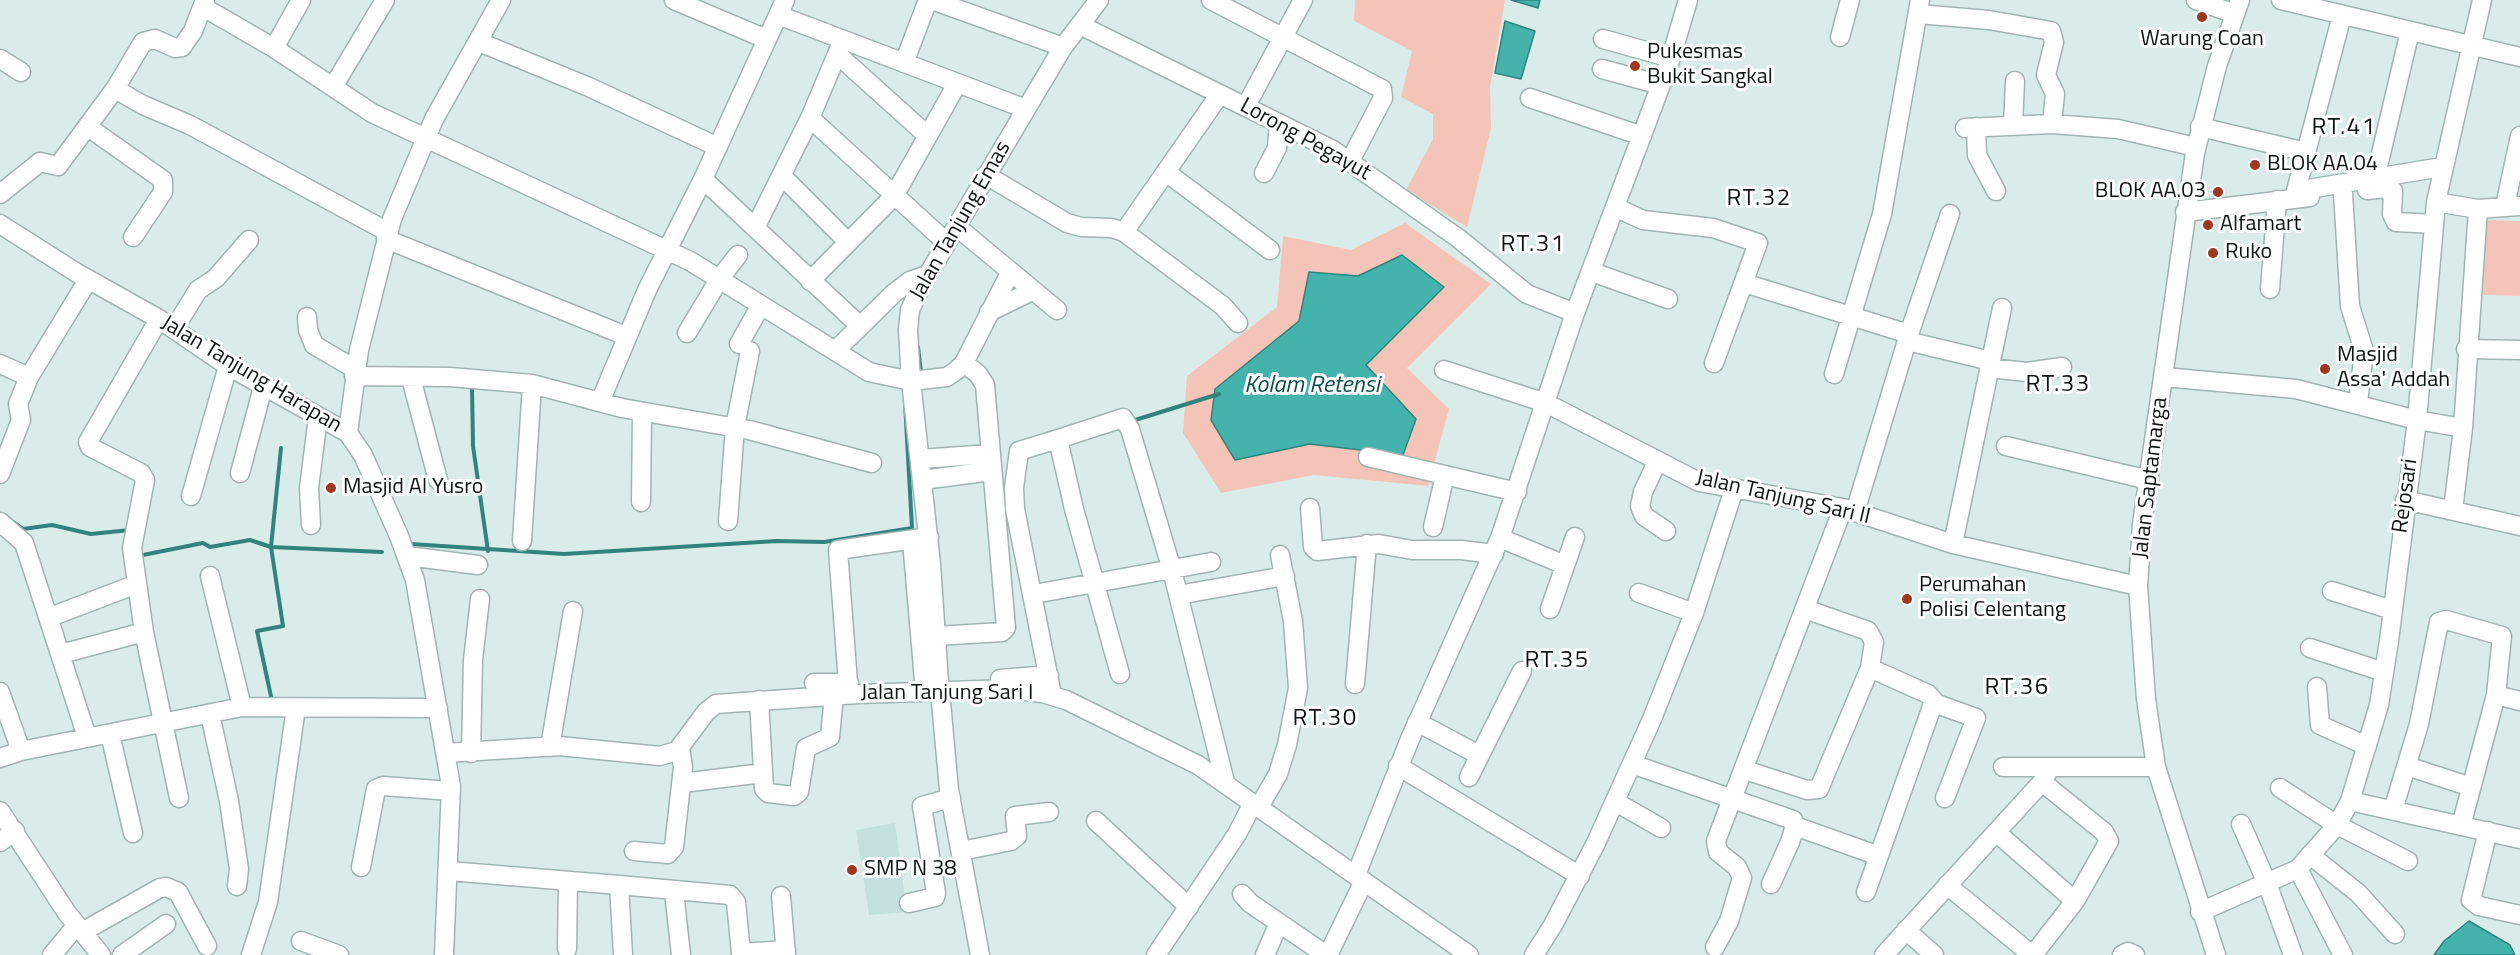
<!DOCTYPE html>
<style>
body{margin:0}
canvas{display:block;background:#d9ecea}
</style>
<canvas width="2520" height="955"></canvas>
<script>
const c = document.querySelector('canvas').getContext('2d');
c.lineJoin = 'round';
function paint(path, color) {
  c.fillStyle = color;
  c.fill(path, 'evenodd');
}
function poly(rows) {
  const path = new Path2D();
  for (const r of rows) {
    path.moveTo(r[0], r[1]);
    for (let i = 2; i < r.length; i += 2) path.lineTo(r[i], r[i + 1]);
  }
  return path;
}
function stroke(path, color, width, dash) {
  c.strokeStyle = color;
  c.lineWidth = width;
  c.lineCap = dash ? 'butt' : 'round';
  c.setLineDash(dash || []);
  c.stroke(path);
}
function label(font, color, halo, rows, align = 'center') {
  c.font = font + ' "Titillium Web",sans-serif';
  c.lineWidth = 6;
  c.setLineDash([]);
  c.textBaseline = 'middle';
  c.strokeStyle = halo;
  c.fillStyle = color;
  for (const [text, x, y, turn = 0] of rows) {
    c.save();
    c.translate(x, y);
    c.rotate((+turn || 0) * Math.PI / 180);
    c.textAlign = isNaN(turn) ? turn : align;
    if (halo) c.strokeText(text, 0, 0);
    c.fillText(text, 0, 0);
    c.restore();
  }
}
const built = poly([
 [895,823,907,912,869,915,856,830]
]);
const green = poly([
 [1355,0,1505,0,1490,87,1491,128,1467,227,1406,190,1433,139,1433,114,1401,97,1412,51,1354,21],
 [2486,220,2520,221,2520,296,2483,295],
 [1405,223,1491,284,1407,368,1449,409,1428,486,1314,475,1221,493,1183,433,1187,376,1277,307,1283,236,1351,250]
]);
const water = poly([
 [1511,0,1540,0,1538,8,1511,0],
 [1505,21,1535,31,1521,79,1495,73,1505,21],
 [1402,255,1444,287,1366,365,1416,419,1403,455,1310,444,1235,460,1211,420,1215,389,1299,321,1309,272,1358,276,1402,255],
 [2469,921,2510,945,2515,955,2434,955,2444,941,2469,921]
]);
const stream = poly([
 [918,347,921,373],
 [472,385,473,446,488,551],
 [1132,421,1219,394],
 [10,520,23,529,52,525,91,534,130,530],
 [411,544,564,554,777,541,824,542,912,528,905,403],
 [138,556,203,543,210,547,250,540,271,547,382,552],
 [272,701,257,631,283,626,271,547,281,448]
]);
const minor = poly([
 [674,0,766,39],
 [932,0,1063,47],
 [1211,0,1382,89,1383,98,1350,161],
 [2196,0,2235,14],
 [2281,0,2520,57],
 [203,7,274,48,372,113,690,261,869,372,911,381,947,377,957,370,964,363,1010,273],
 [1918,14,1989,20,2051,31,2054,42,2046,75,2055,94,2052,124],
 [778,15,1026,109],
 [2342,15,2296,191,2442,167],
 [1080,25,1333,150,1458,238,1527,294,1575,313],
 [1840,37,1850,0],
 [1603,39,1671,58],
 [479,42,589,87,718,147],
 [274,48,301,0],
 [838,55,928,136],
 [0,59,21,72],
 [904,63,928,0],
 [1602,69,1661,85],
 [333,87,385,0],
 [115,89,143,105,190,125,388,232],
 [1530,98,1642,136],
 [1246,106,1303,0],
 [810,118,946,242],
 [2013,126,2015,81],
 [88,127,163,180,163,192,133,237],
 [1976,127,1977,155,1996,191],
 [2200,127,2306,152],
 [1965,128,2052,124,2118,129,2196,147],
 [1166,172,1270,250],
 [1264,173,1277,148,1279,123],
 [986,175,1067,223,1081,227,1112,228,1124,232,1223,306,1238,323],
 [782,176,848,242],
 [703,179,859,325],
 [2375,179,2410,31],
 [2367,190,2387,188,2393,191,2392,214,2396,222,2434,224],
 [2343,193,2350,306,2364,351,2358,403],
 [0,194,40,162,58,166,115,89,143,42,155,39,175,48,182,47,193,31,205,0],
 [2436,202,2478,209],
 [2505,206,2520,136],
 [1617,208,1643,220,1713,228,1758,243,1714,363],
 [2185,212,2310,197],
 [0,224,77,273,159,319,228,366,348,433,363,455,399,536,415,580,451,786,444,955],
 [957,227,1057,310],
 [755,228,810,118,843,40],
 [1124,232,1220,94],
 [386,239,626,336],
 [1592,272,1668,299],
 [810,281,894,196,957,84],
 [1744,283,1909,334],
 [2270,289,2277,200],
 [989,312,1032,291],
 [307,317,308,330,314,345,355,369],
 [159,319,88,442,90,447,141,473,145,480,132,548,144,632,179,798],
 [174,329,198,290,216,278,249,240],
 [687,333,720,278,738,255],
 [1907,341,1991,361],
 [739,344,761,305],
 [2466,349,2520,350],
 [835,351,894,293,910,281,927,275],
 [0,364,29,377],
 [1989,368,2027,372,2062,367],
 [1444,370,1546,403,1699,482,1843,508,1953,544,2138,586],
 [1834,374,1882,214,1920,0],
 [354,376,450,377,532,384,622,408,749,430,872,463],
 [2164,377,2296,389,2417,420,2463,428],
 [411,378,438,480],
 [600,402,647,290,703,179,785,0],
 [348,433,359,350,392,219,434,119,501,0],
 [2006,446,2149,480],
 [1368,457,1517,492],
 [920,459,990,454],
 [1657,462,1643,492,1640,506,1644,516,1666,531],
 [240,473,263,387],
 [0,474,21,420,18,404,29,377,88,280],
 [922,480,992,471],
 [191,496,228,366],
 [2405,500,2520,526],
 [641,502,642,412],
 [1310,508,1313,547,1317,551,1379,544,1412,550,1461,550,1494,554],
 [2453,510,2463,428,2478,209,2520,206],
 [1855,512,1909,334,1950,214],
 [728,521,735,427,750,351],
 [0,522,24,543,87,737],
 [311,525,309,488,318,417],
 [1433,527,1445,475],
 [1500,538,1565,565],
 [522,541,532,384],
 [912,541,925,692],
 [1953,544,2002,308],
 [407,556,478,565],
 [210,576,242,707],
 [2332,591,2392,610],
 [1639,593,1694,613],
 [1034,594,1211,562],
 [1178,595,1285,576],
 [1550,609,1575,537],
 [50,617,137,584],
 [936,636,1002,632,1006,628,985,385,978,374,964,363],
 [2310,648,2384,672],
 [61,654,144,632],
 [1120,674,1074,509,1058,439,1123,418,1130,429,1172,570,1225,782],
 [1000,679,1049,675],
 [939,682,931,564,911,381,908,330,910,310,920,288,1063,47,1099,0],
 [814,683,849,683],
 [848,683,838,550,929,537],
 [1355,684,1367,544],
 [2317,687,2320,725,2367,746],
 [940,691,949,790,980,955],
 [0,692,21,751],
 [1052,695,1015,509,1014,488,1019,451,1058,439],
 [759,700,764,789,768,793,794,796,799,792,806,748,830,737,834,695],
 [1934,703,1976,718,1945,798],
 [210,714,229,801,239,869,237,886],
 [1417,722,1479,755],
 [110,734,133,833],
 [550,747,573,611],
 [445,753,559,746,660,756,677,751,706,712,716,704,858,694,1010,689,1042,693,1066,700,1198,765,1469,955],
 [471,753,473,660,480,599],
 [0,758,21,751,242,707,438,708],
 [1632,764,1793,820,1795,826,1790,842,1771,884],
 [1398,766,1580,876],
 [2407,766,2471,787],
 [2003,767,2156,767],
 [1745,770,1807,790,1819,789,1870,668,1874,642,1868,631,1805,609],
 [1469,777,1522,671],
 [682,783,763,773],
 [2280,788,2337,825,2408,861],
 [2350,801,2520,839],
 [1616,802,1661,828],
 [1259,807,1278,774,1287,745,1298,688,1293,621,1280,555],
 [2393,810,2419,724,2439,622,2446,620,2502,636,2496,695],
 [0,811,67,913,101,955],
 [1096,821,1189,907],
 [2241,824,2267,883,2293,955],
 [1795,826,1879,856],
 [2461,826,2496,695,2520,701],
 [2488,831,2471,900,2479,906,2520,915],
 [1996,832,2075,901],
 [0,842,15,831],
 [634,851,668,854,674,847,683,767,680,748],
 [961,851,1011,841,1017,836,1015,816,1049,812],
 [2310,855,2358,893,2395,934],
 [361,867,376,789,383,786,451,791],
 [2298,869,2343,955],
 [449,871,619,885,623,955],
 [1356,875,1410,739,1500,538,1575,313,1671,58,1688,0],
 [619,885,730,895,736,902,741,953,786,950],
 [1947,885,2032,955],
 [674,892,681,955],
 [1866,892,1934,701,1928,694,1870,668],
 [1242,894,1250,903,1326,955],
 [781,896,786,955],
 [909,903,935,897,936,893,922,806,951,798],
 [2200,912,2298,869,2337,825,2350,801,2379,705,2389,641,2417,420,2436,202,2482,0],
 [1906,930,1934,955],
 [82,932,160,888,166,887,178,892,207,946],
 [301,941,339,955],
 [1715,947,1729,921,1742,878,1737,867,1718,852,1716,841,1843,508],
 [567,949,568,881],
 [52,955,76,926],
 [122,955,166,924],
 [251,955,268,902,296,708],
 [1156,955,1237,834,1253,803],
 [1265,955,1279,923],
 [1328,955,1364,881],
 [1534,955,1553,925,1595,845,1652,719,1694,613,1734,489],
 [1884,955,2042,782,2050,768],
 [2033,955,2075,901,2109,841,2104,832,2042,782],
 [2122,955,2128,952,2135,955],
 [2216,955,2156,767,2146,699,2138,586,2142,524,2195,153,2217,66,2240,0]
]);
const markers = [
 [2202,17,6,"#9f371e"],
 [1635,66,6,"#9f371e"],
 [2255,165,6,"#9f371e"],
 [2218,192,6,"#9f371e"],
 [2208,225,6,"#9f371e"],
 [2213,253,6,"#9f371e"],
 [2325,369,6,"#9f371e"],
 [331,488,6,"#9f371e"],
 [1907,599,6,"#9f371e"],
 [852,870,6,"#9f371e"]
];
const poiNames = [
 ["Warung Coan",2202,40,"center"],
 ["Pukesmas",1647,53],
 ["Bukit Sangkal",1647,78],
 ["BLOK AA.04",2267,165],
 ["BLOK AA.03",2206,192,"right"],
 ["Alfamart",2220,225],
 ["Ruko",2225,253],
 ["Masjid",2337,356],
 ["Assa' Addah",2337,381],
 ["Masjid Al Yusro",343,488],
 ["Perumahan",1919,586],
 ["Polisi Celentang",1919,611],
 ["SMP N 38",864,870]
];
const streetNames = [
 ["Lorong Pegayut",1305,140,29],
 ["Jalan Tanjung Emas",961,221,-60],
 ["Jalan Tanjung Harapan",251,375,31],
 ["Jalan Saptamarga",2151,478,-83],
 ["Rejosari",2406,496,-82],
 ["Jalan Tanjung Sari II",1783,498,13],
 ["Jalan Tanjung Sari I",947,694]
];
const neighbourhoodNames = [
 ["RT.41",2344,128],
 ["RT.32",1759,199],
 ["RT.31",1533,245],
 ["RT.33",2058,385],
 ["RT.35",1557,661],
 ["RT.36",2017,688],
 ["RT.30",1325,719]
];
const waterNames = [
 ["Kolam Retensi",1312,386]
];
paint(built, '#c3e0dd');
paint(green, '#f5c4b8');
paint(water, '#43b3ac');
stroke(water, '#32837e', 1.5);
stroke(stream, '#32837e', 4);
stroke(minor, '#a1b4b2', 21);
stroke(minor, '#fff', 18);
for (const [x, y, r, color] of markers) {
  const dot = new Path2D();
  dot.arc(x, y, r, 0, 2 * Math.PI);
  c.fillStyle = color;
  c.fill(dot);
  stroke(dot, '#fff', 2);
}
label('22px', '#0c1312', '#fff', poiNames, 'left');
label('22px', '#0c1312', '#fff', streetNames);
c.letterSpacing = '1.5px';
label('24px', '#0c1312', '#fff', neighbourhoodNames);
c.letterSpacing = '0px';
label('italic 24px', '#0e504c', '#fff', waterNames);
</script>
